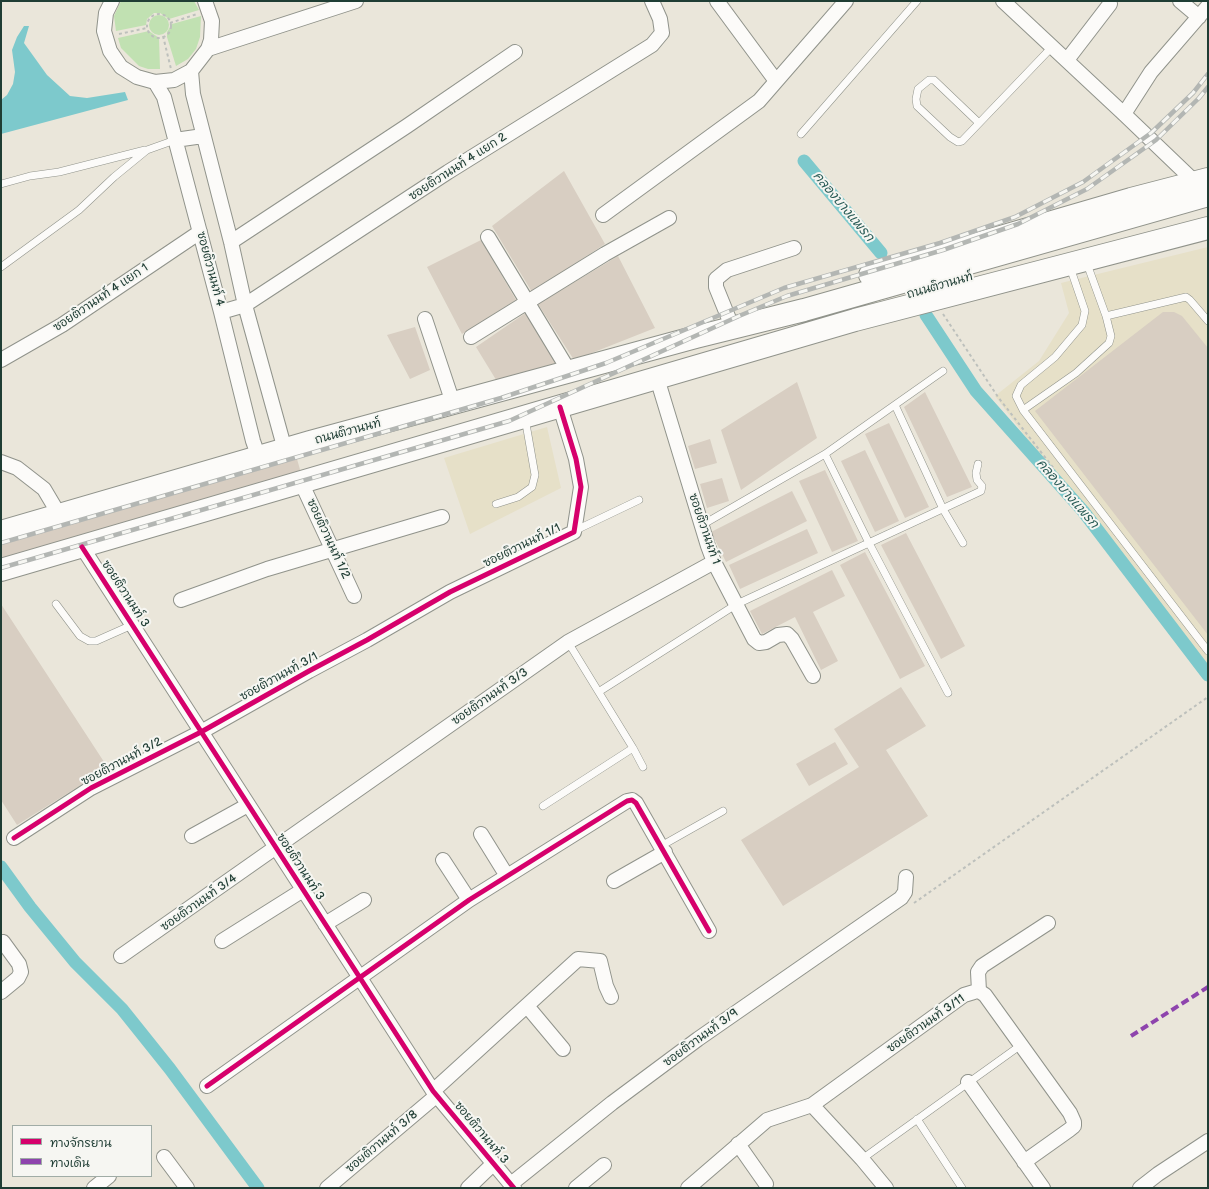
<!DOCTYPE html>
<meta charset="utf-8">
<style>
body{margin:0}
#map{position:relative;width:1209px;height:1189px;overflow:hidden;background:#eae6da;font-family:"Balsamiq Sans","Playpen Sans Thai",sans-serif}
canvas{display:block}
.frame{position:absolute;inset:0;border:2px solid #1f3d34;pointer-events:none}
.legend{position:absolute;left:12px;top:1125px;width:140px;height:52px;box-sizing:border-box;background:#f6f6f2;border:1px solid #a0aca6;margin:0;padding:5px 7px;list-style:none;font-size:12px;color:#1f3d34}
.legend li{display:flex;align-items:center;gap:8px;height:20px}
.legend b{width:20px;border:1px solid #a0aca6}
</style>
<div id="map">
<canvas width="1209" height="1189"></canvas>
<div class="frame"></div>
<ul class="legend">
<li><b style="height:5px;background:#d6006c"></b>ทางจักรยาน</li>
<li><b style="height:5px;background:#8e44ad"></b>ทางเดิน</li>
</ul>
</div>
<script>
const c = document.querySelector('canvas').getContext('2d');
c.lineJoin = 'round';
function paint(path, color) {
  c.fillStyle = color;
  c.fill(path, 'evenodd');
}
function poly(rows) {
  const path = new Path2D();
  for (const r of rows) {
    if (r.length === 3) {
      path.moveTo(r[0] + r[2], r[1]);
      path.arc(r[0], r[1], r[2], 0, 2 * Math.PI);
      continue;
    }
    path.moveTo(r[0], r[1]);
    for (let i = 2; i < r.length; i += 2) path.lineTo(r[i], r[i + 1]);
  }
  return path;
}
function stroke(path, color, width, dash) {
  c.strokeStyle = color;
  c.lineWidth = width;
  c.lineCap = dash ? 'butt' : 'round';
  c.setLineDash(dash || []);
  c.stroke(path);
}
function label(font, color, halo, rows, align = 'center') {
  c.font = font + ' "Balsamiq Sans","Playpen Sans Thai",sans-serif';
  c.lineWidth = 4;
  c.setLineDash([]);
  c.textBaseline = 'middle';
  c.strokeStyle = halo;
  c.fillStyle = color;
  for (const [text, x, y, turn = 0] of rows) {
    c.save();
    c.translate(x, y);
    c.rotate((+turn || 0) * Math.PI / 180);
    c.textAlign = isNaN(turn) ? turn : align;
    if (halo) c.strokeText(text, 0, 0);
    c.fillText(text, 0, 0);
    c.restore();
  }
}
const built = poly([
 [1208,247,1208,676,1197,665,995,396,1039,361,1069,313,1061,283],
 [547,427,561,488,470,534,444,458]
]);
const green = poly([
 [121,1,194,1,199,10,169,19,160,13,154,13,147,19,146,25,116,31,114,16],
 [159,25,10],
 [201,16,200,37,196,49,188,59,176,66,167,37,167,32,172,24],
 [149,31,159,38,160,69,148,69,139,66,121,48,118,38]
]);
const water = poly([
 [24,26,29,26,24,43,47,75,70,96,87,98,125,92,128,100,1,134,1,100,7,95,13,84,15,72,12,50,17,37]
]);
const canal = poly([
 [804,161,881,253],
 [926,315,976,391,1083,511,1208,675],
 [1,867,30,907,75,962,122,1009,170,1069,258,1188]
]);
const building = poly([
 [564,171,605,244,532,292,492,226],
 [481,240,516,300,462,334,427,267],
 [618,256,655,328,574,360,538,304],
 [527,312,556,363,498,383,476,347],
 [1163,312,1174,312,1182,316,1208,348,1208,635,1035,411],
 [415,327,430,370,410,379,387,335],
 [797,382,817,438,741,490,721,430],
 [925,392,972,487,947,497,904,407],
 [889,423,929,507,905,518,865,434],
 [710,439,717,463,695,469,688,446],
 [865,450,899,521,875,532,841,461],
 [295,452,305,487,1,574,1,536],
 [825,470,858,541,832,552,799,481],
 [722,478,729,501,707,508,700,484],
 [792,491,807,521,726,562,711,532],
 [807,529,818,553,740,589,729,565],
 [906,533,965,646,941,659,881,545],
 [865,552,925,666,900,679,840,565],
 [832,570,845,596,813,612,838,661,821,670,795,617,762,634,750,611],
 [1,604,108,768,17,825,1,800],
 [901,687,926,726,886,750,928,816,783,906,741,840,859,767,834,729],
 [835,742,848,764,809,786,796,764]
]);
const path = poly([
 [159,26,12],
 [170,23,197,14],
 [119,34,147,28],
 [163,36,171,69],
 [943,314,998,397,1055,470],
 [914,903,1208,697]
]);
const lane = poly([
 [979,123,934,80,929,80,918,89,916,99,917,106,950,137,958,142,962,141,1052,47],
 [801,134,917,1],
 [1,184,30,176,59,172,145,150],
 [1,267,79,210,114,177,147,150,175,140],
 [1070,267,1085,311,1082,325,1055,357,1021,385,1016,396,1023,410,1076,373,1109,343,1111,336,1106,316,1086,261],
 [1106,316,1186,297,1190,300,1208,321],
 [895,405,943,509,963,543],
 [1023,410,1208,651],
 [825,454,869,543,948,693],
 [496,504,518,497,532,487,535,475,525,418],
 [702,525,825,454,943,371],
 [574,531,639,500],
 [56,604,80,636,89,641,96,641,132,625],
 [600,691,737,604,981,491,982,486,977,480,976,473,978,464],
 [633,748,643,767],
 [543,806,633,748,568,642],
 [661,846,723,811],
 [917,1119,962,1188],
 [862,1159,1021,1045]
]);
const street = poly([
 [112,1,106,13,104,31,110,51,121,67,137,77,155,82,174,80,191,71,208,49,356,1],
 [205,1,212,21,211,40,208,49],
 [717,1,776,81],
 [1003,1,1124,114,1195,182],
 [1180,1,1199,17],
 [1067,60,1110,4],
 [191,71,193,94,231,242,245,305,285,450],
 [155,82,164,97,221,312,253,441,259,458],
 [1124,114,1151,72,1208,6],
 [175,140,203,136],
 [603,215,759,101,846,1],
 [488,237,569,371],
 [231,242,407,126,515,52],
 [221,312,245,305,448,172,652,45,662,33,660,19,652,1],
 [425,319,453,403],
 [729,319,716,287,716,279,727,270,794,248],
 [471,337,605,254,669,218],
 [1,360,62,325,200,232],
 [657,378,708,546,714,562,754,639,759,643,766,642,778,635,787,634,792,639,813,676],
 [1,462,17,468,44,489,60,516],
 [301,482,354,596],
 [82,547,433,1091,514,1188],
 [181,600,267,569,442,517],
 [481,834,507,876],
 [192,836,248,805],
 [14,838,91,788,201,732,309,671,367,640,450,592,574,532,581,487,576,459,560,407],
 [443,860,469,900],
 [614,881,665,852],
 [325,924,364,900],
 [222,941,303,890],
 [121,956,568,642,714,562],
 [979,991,978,972,982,966,1048,923],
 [1,992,18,978,21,972,19,964,3,942],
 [527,1006,563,1049],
 [968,1082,1043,1188],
 [207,1086,469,900,627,801,632,800,636,803,709,931],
 [433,1091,578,959,600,961,606,986,611,997],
 [812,1105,862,1159,886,1188],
 [738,1144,766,1184],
 [164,1157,187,1188],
 [511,1184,612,1103,698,1039,901,898,905,892,906,877],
 [94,1188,109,1176],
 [327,1188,436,1096],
 [468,1188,493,1164],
 [576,1188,604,1165],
 [688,1188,767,1120,812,1105,964,995,974,992,979,991,985,995,1070,1113,1074,1122,1074,1126,1069,1130,1024,1162],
 [1140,1188,1158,1174,1208,1141]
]);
const primary = poly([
 [870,275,1131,199,1208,179],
 [1,532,310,442,696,337,804,310,1208,195],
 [1,570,855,320,1208,228]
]);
const rail = poly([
 [1,543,501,398,606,363,784,288,940,243,1015,217,1083,182,1151,133,1193,93,1208,74],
 [1,568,509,421,739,316,787,296,943,250,1018,224,1087,189,1156,140,1199,98,1208,87]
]);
const quiet = poly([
 [1131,1036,1208,987]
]);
const cycleway = poly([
 [82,547,433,1091,514,1188],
 [14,838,91,788,201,732,309,671,367,640,450,592,574,532,581,487,576,459,560,407],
 [207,1086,469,900,627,801,632,800,636,803,709,931]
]);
const streetNames = [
 ["ซอยติวานนท์ 4 แยก 2",458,167,-33],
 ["ซอยติวานนท์ 4",210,269,75],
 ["ถนนติวานนท์",940,286,-16],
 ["ซอยติวานนท์ 4 แยก 1",101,298,-34],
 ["ถนนติวานนท์",348,432,-15],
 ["ซอยติวานนท์ 1",704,529,71],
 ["ซอยติวานนท์ 1/2",328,539,65],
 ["ซอยติวานนท์ 1/1",522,546,-26],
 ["ซอยติวานนท์ 3",125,594,57],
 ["ซอยติวานนท์ 3/1",279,677,-29],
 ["ซอยติวานนท์ 3/3",490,697,-35],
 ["ซอยติวานนท์ 3/2",122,762,-28],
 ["ซอยติวานนท์ 3",300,867,57],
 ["ซอยติวานนท์ 3/4",199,903,-35],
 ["ซอยติวานนท์ 3/11",926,1024,-35],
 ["ซอยติวานนท์ 3/9",701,1038,-36],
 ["ซอยติวานนท์ 3",481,1133,50],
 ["ซอยติวานนท์ 3/8",382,1142,-40]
];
const waterNames = [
 ["คลองบางแพรก",843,207,50],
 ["คลองบางแพรก",1067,494,49]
];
paint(built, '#e6e0c8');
paint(green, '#c1e1b2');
paint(water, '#7dc9cc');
stroke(canal, '#7dc9cc', 13);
paint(building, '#d8cec2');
stroke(lane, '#90938b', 8);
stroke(street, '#90938b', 16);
stroke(primary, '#90938b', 24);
stroke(path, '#bdc0bc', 2, [3, 3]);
stroke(lane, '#fcfbf9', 7);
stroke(street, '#fcfbf9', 14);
stroke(primary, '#fcfbf9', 22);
stroke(rail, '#b3b6b3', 4.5);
stroke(rail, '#f6f6f2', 3, [9]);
stroke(quiet, '#8e44ad', 4, [8, 4]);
stroke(cycleway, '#d6006c', 5);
label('12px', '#1f3d34', '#f6f6f2', streetNames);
label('italic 13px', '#2b5d58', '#f6f6f2', waterNames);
</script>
